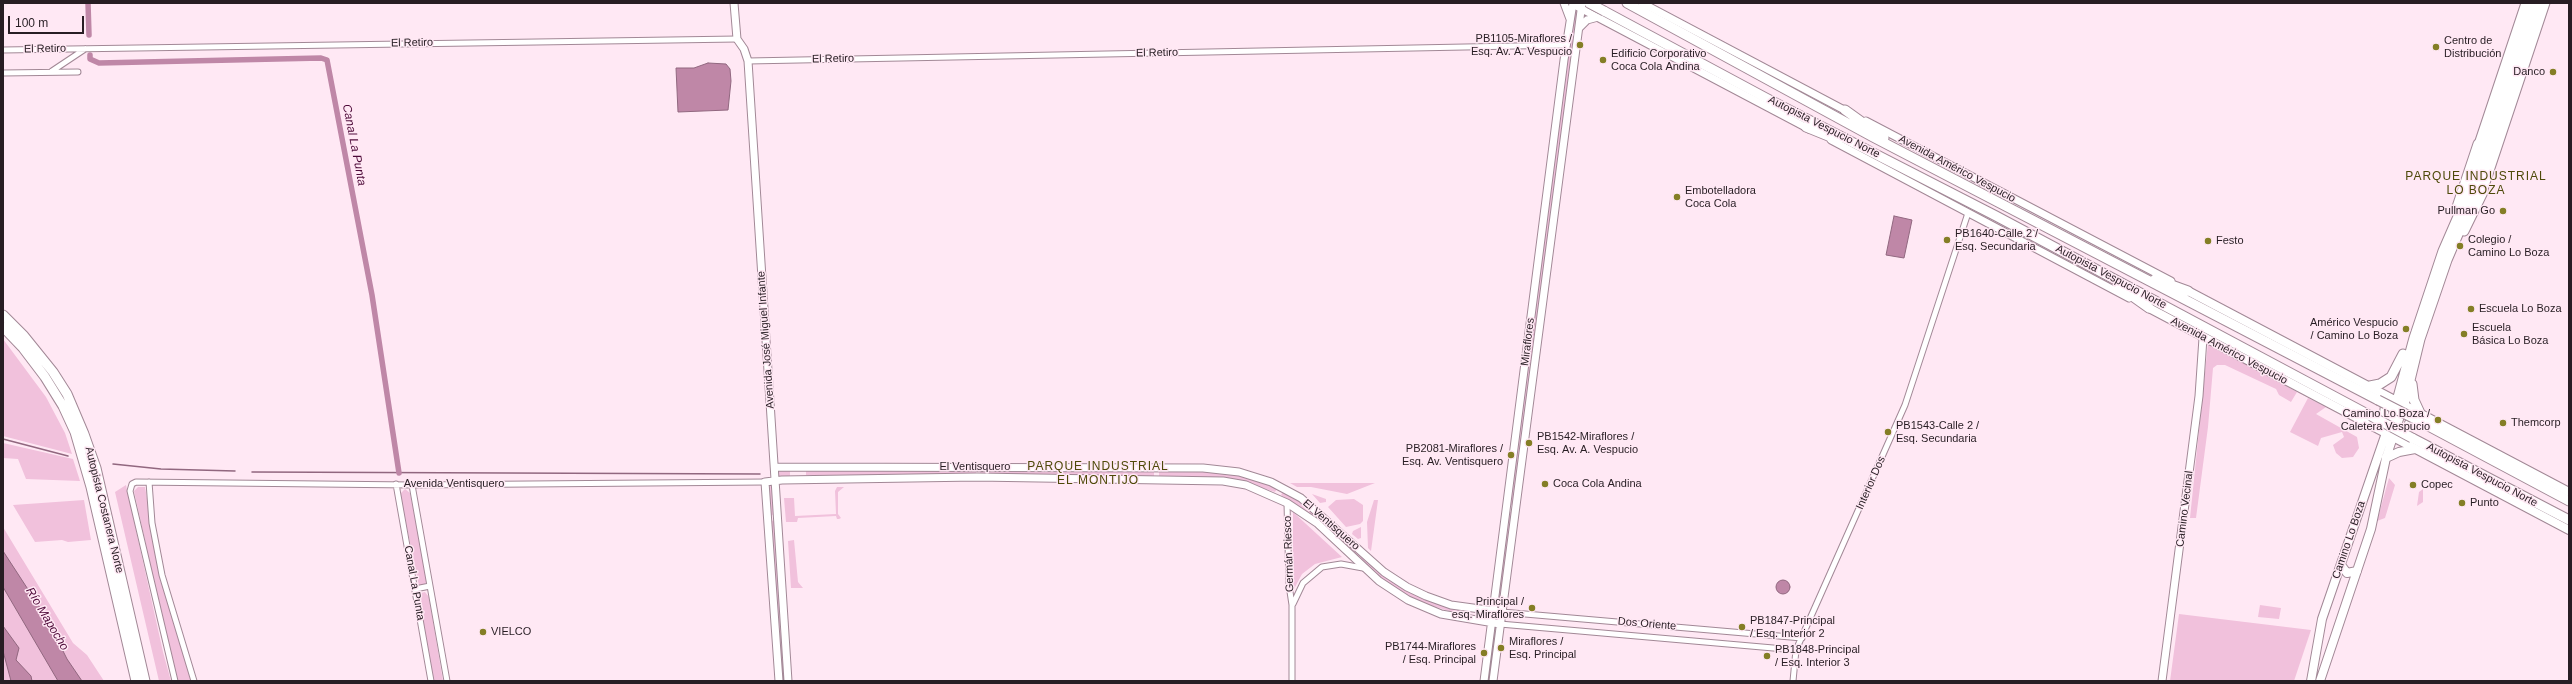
<!DOCTYPE html>
<meta charset="utf-8">
<style>
body{margin:0}
#map{position:relative;width:2572px;height:684px;overflow:hidden;background:#ffe8f4;font-family:Helvetica,sans-serif}
canvas{display:block}
.frame{position:absolute;inset:0;border:4px solid #271d23;pointer-events:none}
.scale{position:absolute;left:8px;top:16px;width:76px;height:18px;box-sizing:border-box;border:2px solid #271d23;border-top:0;padding-left:5px;font-size:12px;line-height:14px;white-space:nowrap;color:#271d23;-webkit-text-stroke:3px #ffe8f4;paint-order:stroke}
</style>
<div id="map">
<canvas width="2572" height="684"></canvas>
<div class="frame"></div>
<div class="scale">100 m</div>
</div>
<script>
const c = document.querySelector('canvas').getContext('2d');
c.lineJoin = 'round';
function paint(path, color) {
  c.fillStyle = color;
  c.fill(path, 'evenodd');
}
function poly(rows) {
  const path = new Path2D();
  for (const r of rows) {
    if (r.length === 3) {
      path.moveTo(r[0] + r[2], r[1]);
      path.arc(r[0], r[1], r[2], 0, 2 * Math.PI);
      continue;
    }
    path.moveTo(r[0], r[1]);
    for (let i = 2; i < r.length; i += 2) path.lineTo(r[i], r[i + 1]);
  }
  return path;
}
function stroke(path, color, width, dash) {
  c.strokeStyle = color;
  c.lineWidth = width;
  c.lineCap = dash ? 'butt' : 'round';
  c.setLineDash(dash || []);
  c.stroke(path);
}
function label(font, color, halo, rows, align = 'center') {
  c.font = font + ' Helvetica,sans-serif';
  c.lineWidth = 3;
  c.setLineDash([]);
  c.textBaseline = 'middle';
  c.strokeStyle = halo;
  c.fillStyle = color;
  for (const [text, x, y, turn = 0] of rows) {
    c.save();
    c.translate(x, y);
    c.rotate((+turn || 0) * Math.PI / 180);
    c.textAlign = isNaN(turn) ? turn : align;
    if (halo) c.strokeText(text, 0, 0);
    c.fillText(text, 0, 0);
    c.restore();
  }
}
const green = poly([
 [1574,8,1579,11,1514,505,1508,505],
 [3,339,46,397,65,433,72,454,3,436],
 [2208,343,2297,392,2291,402,2279,395,2276,389,2225,365,2217,365,2213,368,2208,427,2196,518,2190,518],
 [2308,398,2326,407,2316,414,2357,437,2359,448,2353,457,2342,458,2336,453,2333,445,2344,437,2342,432,2321,438,2318,446,2290,432],
 [3,443,73,459,80,481,26,479,18,459,3,458],
 [806,469,976,469,976,476,806,475],
 [980,469,1154,470,1154,476,980,475],
 [778,470,790,470,790,478,778,478],
 [1159,471,1206,471,1241,475,1278,487,1275,492,1240,481,1206,477,1159,477],
 [2389,478,2395,485,2385,518,2377,521],
 [1290,483,1375,483,1347,494,1311,487,1297,487],
 [126,485,163,652,171,681,159,681,115,492],
 [769,485,772,485,774,514,771,516,769,515],
 [138,487,145,487,159,567,171,615,193,681,178,681,172,662,134,491],
 [837,487,844,487,838,492,838,514,841,518,839,519,837,519,836,516,798,518,797,522,786,522,784,498,794,498,795,516,836,514,835,491],
 [405,489,410,493,427,580,425,585,419,586,400,494],
 [2423,489,2423,502,2417,506,2419,492],
 [1284,490,1295,497,1386,576,1470,611,1469,617,1426,604,1405,595,1383,581,1323,523,1281,495],
 [1312,494,1326,499,1326,502,1320,503],
 [1354,499,1363,505,1363,521,1360,524,1346,527,1328,507,1336,500],
 [84,500,91,540,68,542,62,540,35,542,13,505],
 [1374,500,1378,500,1371,551,1368,548,1367,522],
 [1293,512,1342,557,1315,564,1302,574,1293,591],
 [1508,512,1512,512,1500,607,1496,606],
 [771,520,775,522,786,681,781,681],
 [3,527,73,643,87,655,104,681,3,681],
 [1361,527,1361,538,1358,539,1352,534,1353,531],
 [794,540,798,582,803,588,791,588,788,541],
 [425,592,429,597,443,681,434,681,419,598,421,593],
 [2260,605,2281,608,2279,619,2258,617],
 [2179,614,2311,630,2294,681,2170,681]
]);
const water = poly([
 [708,63,726,64,730,69,731,81,728,110,678,112,676,68,694,68,708,63],
 [1894,216,1912,220,1904,258,1886,255,1894,216],
 [3,551,46,617,67,659,82,681,58,681,3,587,3,551],
 [1783,587,7],
 [3,626,19,648,16,660,31,676,32,681,11,681,3,651,3,626]
]);
const stream = poly([
 [3,439,68,456],
 [113,464,161,469,235,471],
 [252,472,760,474]
]);
const canal = poly([
 [88,3,89,35],
 [90,55,90,59,99,63,321,58,327,60,372,295,399,473]
]);
const street = poly([
 [3,50,737,39],
 [748,61,1567,45],
 [52,71,85,49],
 [3,73,78,72],
 [149,482,152,523,162,575,194,681],
 [396,484,431,681],
 [412,485,447,681],
 [1287,503,1289,585,1292,605,1292,681],
 [415,589,430,586],
 [1293,604,1303,583,1322,567,1341,564,1363,568],
 [1502,612,1802,638],
 [1500,624,1796,650],
 [175,681,130,491,132,484,136,482,412,485,765,482],
 [1793,681,1796,650,1905,405,1968,213]
]);
const secondary = poly([
 [734,3,737,39,744,49,748,61,788,681],
 [1564,3,1570,19],
 [1642,3,1848,112],
 [1578,7,1809,129],
 [1579,28,1587,20,1598,17],
 [1866,121,2171,281],
 [1831,140,2129,298],
 [2478,144,2525,3],
 [2483,192,2546,3],
 [775,467,1203,468,1239,472,1271,482,1301,498,1384,572,1407,587,1426,596,1451,605,1502,612],
 [779,681,765,482,782,480,977,477,1223,481,1246,485,1287,503,1317,523,1379,581,1408,600,1441,614,1500,624],
 [1484,681,1564,60,1573,3],
 [1493,681,1582,3],
 [2162,681,2199,396,2203,338]
]);
const primary = poly([
 [2188,291,2569,492],
 [2149,308,2569,530],
 [2375,425,2384,413,2386,398],
 [2405,441,2409,423,2418,415],
 [2386,458,2399,452,2415,449],
 [2341,565,2347,573,2357,571],
 [2311,681,2322,619,2396,404],
 [2320,681,2371,529,2386,458,2403,407]
]);
const highway = poly([
 [1627,3,1873,137,2378,400],
 [1604,11,1766,98,1996,216,2371,416],
 [1845,110,1884,138],
 [1806,127,1838,140],
 [2457,207,2478,144],
 [2464,231,2483,192],
 [2155,279,2188,291],
 [2118,286,2149,308],
 [3,315,24,336,53,372,67,394,84,434,96,468,145,681],
 [3,327,23,348,45,377,63,406,75,432,91,487,136,681],
 [2412,384,2414,400,2420,413],
 [2370,386,2380,384,2391,377,2403,354],
 [2397,401,2414,338,2443,251,2470,189,2532,3],
 [2404,405,2420,339,2447,260,2477,190,2539,3],
 [2419,421,2569,501],
 [2412,438,2569,520]
]);
const highwayBridge = poly([
 [1589,3,1604,11],
 [2378,400,2419,421],
 [2371,416,2412,438]
]);
const markers = [
 [1580,45,4,"#847e25"],
 [2436,47,4,"#847e25"],
 [1603,60,4,"#847e25"],
 [2553,72,4,"#847e25"],
 [1677,197,4,"#847e25"],
 [2503,211,4,"#847e25"],
 [1947,240,4,"#847e25"],
 [2208,241,4,"#847e25"],
 [2460,246,4,"#847e25"],
 [2471,309,4,"#847e25"],
 [2406,329,4,"#847e25"],
 [2464,334,4,"#847e25"],
 [2438,420,4,"#847e25"],
 [2503,423,4,"#847e25"],
 [1888,432,4,"#847e25"],
 [1529,443,4,"#847e25"],
 [1511,455,4,"#847e25"],
 [1545,484,4,"#847e25"],
 [2413,485,4,"#847e25"],
 [2462,503,4,"#847e25"],
 [1532,608,4,"#847e25"],
 [1742,627,4,"#847e25"],
 [483,632,4,"#847e25"],
 [1501,648,4,"#847e25"],
 [1484,653,4,"#847e25"],
 [1767,656,4,"#847e25"]
];
const poiNames = [
 ["PB1105-Miraflores /",1572,39,"right"],
 ["Esq. Av. A. Vespucio",1572,52,"right"],
 ["Centro de",2444,41],
 ["Distribución",2444,54],
 ["Edificio Corporativo",1611,54],
 ["Coca Cola Andina",1611,67],
 ["Danco",2545,72,"right"],
 ["Embotelladora",1685,191],
 ["Coca Cola",1685,204],
 ["Pullman Go",2495,211,"right"],
 ["PB1640-Calle 2 /",1955,234],
 ["Esq. Secundaria",1955,247],
 ["Colegio /",2468,240],
 ["Camino Lo Boza",2468,253],
 ["Festo",2216,241],
 ["Escuela Lo Boza",2479,309],
 ["Américo Vespucio",2398,323,"right"],
 ["/ Camino Lo Boza",2398,336,"right"],
 ["Escuela",2472,328],
 ["Básica Lo Boza",2472,341],
 ["Camino Lo Boza /",2430,414,"right"],
 ["Caletera Vespucio",2430,427,"right"],
 ["Themcorp",2511,423],
 ["PB1543-Calle 2 /",1896,426],
 ["Esq. Secundaria",1896,439],
 ["PB1542-Miraflores /",1537,437],
 ["Esq. Av. A. Vespucio",1537,450],
 ["PB2081-Miraflores /",1503,449,"right"],
 ["Esq. Av. Ventisquero",1503,462,"right"],
 ["Coca Cola Andina",1553,484],
 ["Copec",2421,485],
 ["Punto",2470,503],
 ["Principal /",1524,602,"right"],
 ["esq. Miraflores",1524,615,"right"],
 ["PB1847-Principal",1750,621],
 ["/ Esq. Interior 2",1750,634],
 ["VIELCO",491,632],
 ["Miraflores /",1509,642],
 ["Esq. Principal",1509,655],
 ["PB1744-Miraflores",1476,647,"right"],
 ["/ Esq. Principal",1476,660,"right"],
 ["PB1848-Principal",1775,650],
 ["/ Esq. Interior 3",1775,663]
];
const streetNames = [
 ["El Retiro",412,43,-1],
 ["El Retiro",45,49,-1],
 ["El Retiro",1157,53,-1],
 ["El Retiro",833,59,-1],
 ["Autopista Vespucio Norte",1824,127,27],
 ["Avenida Américo Vespucio",1957,169,28],
 ["Autopista Vespucio Norte",2111,277,28],
 ["Avenida José Miguel Infante",766,340,-94],
 ["Miraflores",1528,342,-83],
 ["Avenida Américo Vespucio",2229,351,28],
 ["El Ventisquero",975,467],
 ["Autopista Vespucio Norte",2482,475,28],
 ["Interior Dos",1871,483,-66],
 ["Avenida Ventisquero",454,484],
 ["Camino Vecinal",2185,509,-83],
 ["Autopista Costanera Norte",104,510,76],
 ["El Ventisquero",1331,525,41],
 ["Camino Lo Boza",2349,540,-71],
 ["Germán Riesco",1289,554,-92],
 ["Canal La Punta",414,583,80],
 ["Dos Oriente",1647,624,5]
];
const waterNames = [
 ["Canal La Punta",354,145,79],
 ["Río Mapocho",47,619,59]
];
const neighbourhoodNames = [
 ["PARQUE INDUSTRIAL",2476,177],
 ["LO BOZA",2476,191],
 ["PARQUE INDUSTRIAL",1098,467],
 ["EL MONTIJO",1098,481]
];
paint(green, '#f1c1dc');
paint(water, '#bf87a7');
stroke(water, '#91677f', 1);
stroke(stream, '#91677f', 1.5);
stroke(canal, '#bf87a7', 5.5);
stroke(street, '#a28896', 7);
stroke(secondary, '#a28896', 9);
stroke(primary, '#a28896', 10);
stroke(highway, '#a28896', 11);
stroke(street, '#fff', 5);
stroke(secondary, '#fff', 7);
stroke(primary, '#fff', 8);
stroke(highway, '#fff', 9);
stroke(highwayBridge, '#a28896', 11, []);
stroke(highwayBridge, '#fff', 9);
for (const [x, y, r, color] of markers) {
  const dot = new Path2D();
  dot.arc(x, y, r, 0, 2 * Math.PI);
  c.fillStyle = color;
  c.fill(dot);
  stroke(dot, '#ffe8f4', 1.5);
}
label('11px', '#271d23', '#ffe8f4', poiNames, 'left');
label('11px', '#271d23', '#ffe8f4', streetNames);
label('italic 12px', '#4e0a39', '#ffe8f4', waterNames);
c.letterSpacing = '1px';
label('12px', '#4e4909', '#ffe8f4', neighbourhoodNames);
c.letterSpacing = '0px';
</script>
